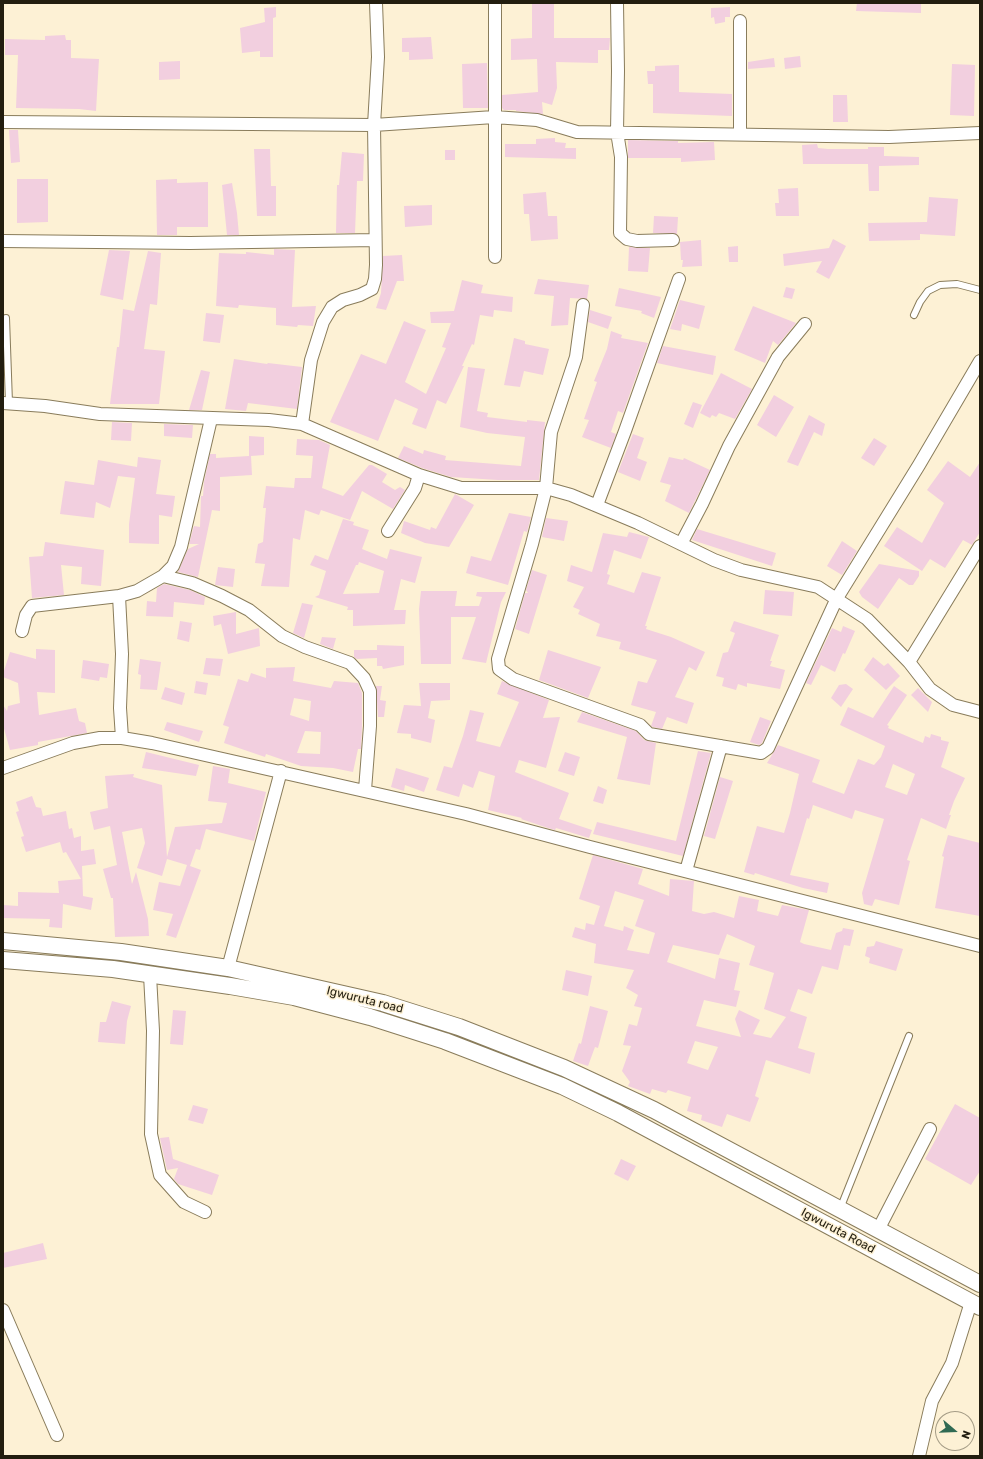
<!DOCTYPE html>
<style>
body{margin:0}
#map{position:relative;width:983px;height:1459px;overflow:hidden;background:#fdf1d5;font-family:Rubik,sans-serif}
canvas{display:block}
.frame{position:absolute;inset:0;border:4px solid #221d0f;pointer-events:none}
.north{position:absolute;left:935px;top:1411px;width:40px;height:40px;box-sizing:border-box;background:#fdf1d5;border:1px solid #a59c86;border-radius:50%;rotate:109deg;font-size:11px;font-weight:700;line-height:16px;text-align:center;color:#221d0f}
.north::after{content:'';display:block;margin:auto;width:14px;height:18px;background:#306a53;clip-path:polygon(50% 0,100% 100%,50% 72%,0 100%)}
</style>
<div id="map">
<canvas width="983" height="1459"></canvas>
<div class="frame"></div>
<div class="north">N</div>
</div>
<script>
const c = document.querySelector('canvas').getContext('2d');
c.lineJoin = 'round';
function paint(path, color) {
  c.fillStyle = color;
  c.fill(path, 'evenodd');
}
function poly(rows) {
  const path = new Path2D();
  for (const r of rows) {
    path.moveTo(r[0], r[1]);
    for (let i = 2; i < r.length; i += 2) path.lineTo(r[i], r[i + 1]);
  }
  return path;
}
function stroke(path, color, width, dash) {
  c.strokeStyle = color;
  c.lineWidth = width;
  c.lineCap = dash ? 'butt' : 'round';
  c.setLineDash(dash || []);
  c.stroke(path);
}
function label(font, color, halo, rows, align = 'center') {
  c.font = font + ' Rubik,sans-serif';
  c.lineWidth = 3;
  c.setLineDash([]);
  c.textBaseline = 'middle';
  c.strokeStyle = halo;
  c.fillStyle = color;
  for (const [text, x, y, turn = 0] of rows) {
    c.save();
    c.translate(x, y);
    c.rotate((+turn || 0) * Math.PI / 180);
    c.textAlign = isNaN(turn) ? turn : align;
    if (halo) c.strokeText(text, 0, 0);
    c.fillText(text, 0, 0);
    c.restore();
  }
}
const building = poly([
 [532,3,554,3,554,38,610,38,609,50,598,50,598,63,556,62,557,88,552,105,542,102,543,114,516,111,516,110,504,110,502,108,502,95,538,92,537,59,511,60,511,39,532,38],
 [857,3,921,3,921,13,856,11],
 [276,7,276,17,273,18,273,57,260,57,260,51,242,53,240,28,265,22,264,8],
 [730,7,730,17,725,17,725,22,715,24,714,17,711,18,711,8],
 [65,35,66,40,71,40,71,58,99,59,96,111,79,109,16,108,18,55,5,55,5,39,45,40,45,36],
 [431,37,433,59,409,60,409,52,402,52,402,38],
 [800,56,801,67,785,69,784,58],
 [774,58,775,67,748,69,748,62],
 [180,61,180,79,159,80,159,62],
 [487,63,488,108,463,108,462,64],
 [952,64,975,65,974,116,950,115],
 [679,65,679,92,732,94,732,116,653,113,653,84,648,84,647,71,655,71,655,66],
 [833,95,847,95,848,122,833,122],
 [9,130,18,130,20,162,11,163],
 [555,138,555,142,566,143,565,148,576,148,576,159,505,157,505,144,536,144,536,139],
 [628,140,678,141,678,143,714,142,715,160,681,162,681,158,628,158],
 [817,144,818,148,828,149,868,149,868,147,884,147,884,156,919,157,919,165,879,166,879,191,869,191,868,164,803,164,802,145],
 [254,149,270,149,271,186,276,186,276,216,257,216],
 [445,150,455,150,455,160,445,160],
 [342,152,364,154,363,181,357,181,355,233,336,233,337,185,339,185],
 [17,179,48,179,48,222,17,223],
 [177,179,177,183,208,182,208,227,177,227,177,235,157,235,156,180],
 [232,183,237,213,239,235,227,235,222,185],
 [798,188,799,216,776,216,775,203,779,203,778,189],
 [546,192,548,216,557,216,558,239,531,241,529,214,524,214,523,194],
 [929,197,958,199,955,236,920,234,920,240,869,241,868,223,927,222],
 [432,205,432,225,405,227,404,206],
 [654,216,678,217,677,234,653,233],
 [833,239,846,246,829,279,816,272,822,261,784,266,783,254,829,248],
 [701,240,702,266,682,267,683,260,681,260,680,242],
 [738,246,738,262,729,262,728,247],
 [629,247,650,248,648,272,628,271],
 [274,249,295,250,292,307,316,306,313,326,298,325,297,327,276,325,276,308,239,305,238,308,216,306,219,253,246,254,246,252,274,255],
 [109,250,130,251,123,300,100,295],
 [148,251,161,253,157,305,150,304,144,349,165,351,159,404,110,404,117,347,119,347,123,309,134,311],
 [402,255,404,281,397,281,386,310,376,308,381,293,383,256],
 [538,279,589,285,587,299,570,298,568,325,551,326,554,296,534,294],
 [462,280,483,285,481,293,513,297,512,312,494,310,493,317,480,315,474,345,472,344,462,366,464,366,446,404,437,400,426,429,412,424,418,409,395,399,378,441,330,422,361,354,386,364,404,321,426,330,405,382,426,394,446,348,442,347,451,323,431,323,430,312,454,311],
 [786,287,795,289,792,299,783,297],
 [619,288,661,297,654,318,641,313,642,311,615,306],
 [680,300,705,306,699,329,682,324,681,331,670,329],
 [753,306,796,323,778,345,773,341,765,363,734,350],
 [590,310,612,317,608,329,588,322],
 [206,313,224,315,220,343,203,341],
 [611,331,622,335,621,338,648,343,623,413,618,411,611,432,616,434,611,448,582,437,589,420,584,419,597,382,594,381,607,349],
 [514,338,525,341,525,344,549,349,543,375,524,371,520,387,504,385],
 [663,346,716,356,713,375,657,363],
 [234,359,267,364,268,363,302,367,297,409,248,403,246,411,225,409],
 [468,367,485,369,477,411,488,413,487,417,527,422,527,420,545,422,539,480,498,480,451,477,422,468,398,458,404,446,423,454,424,450,446,456,445,460,521,466,525,437,487,433,460,427],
 [201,370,210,372,202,410,189,410],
 [721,373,752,389,735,419,719,413,716,417,712,415,710,418,700,413],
 [774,395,794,407,776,437,757,425],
 [693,402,702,405,693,428,684,424],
 [809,415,825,424,822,436,814,432,798,466,787,462],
 [112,422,132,423,131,441,111,440],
 [164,424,193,425,192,438,164,436],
 [633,434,644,438,637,458,647,462,640,481,618,472],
 [249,436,264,437,264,455,251,456,252,475,220,477,220,511,212,510,198,577,178,572,188,549,199,544,189,544,194,526,200,527,201,496,203,496,204,482,210,454,216,454,216,458,249,456],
 [874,438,887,446,874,466,861,458],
 [297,439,319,440,330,445,322,488,343,496,369,465,372,465,387,474,382,482,395,490,400,487,405,490,393,509,362,491,350,520,321,510,319,515,305,510,300,540,293,538,289,587,261,586,265,564,255,563,258,544,263,542,266,508,263,508,266,486,294,488,295,478,311,478,313,456,296,455],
 [138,457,161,460,156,494,175,496,172,517,159,515,159,544,129,543,129,524,135,478,118,476,110,508,96,502,94,518,60,514,65,481,94,485,98,460,137,467],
 [669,457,683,460,684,458,710,470,689,513,665,501,671,485,660,482],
 [948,461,970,477,980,462,980,532,972,545,963,540,945,568,930,559,922,571,884,546,897,527,922,543,944,503,927,490],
 [455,494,474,505,449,547,425,543,401,533,404,521,430,530,431,527,436,529],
 [509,513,531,517,527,532,524,531,508,585,466,573,471,556,491,561],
 [546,518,568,521,564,541,542,537],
 [343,519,354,522,353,525,369,530,362,549,387,559,390,549,422,557,415,583,401,579,394,610,406,610,405,624,353,626,353,610,347,610,348,607,315,597,319,595,326,571,310,565,315,555,328,560],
 [359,562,384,571,379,593,343,594,356,565,358,565],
 [697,529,776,553,772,566,692,540],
 [629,532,649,537,641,559,614,550,607,574,610,575,607,584,634,593,642,572,661,577,645,626,647,626,646,629,671,637,705,652,696,671,689,667,675,697,694,703,687,724,667,717,662,729,653,727,651,726,656,712,631,705,638,681,647,683,657,660,619,649,621,642,596,636,600,624,578,614,580,610,573,607,584,587,567,581,571,565,592,572,603,533,627,537],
 [842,541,857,551,842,575,827,566],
 [45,542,104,550,101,586,81,584,82,567,61,565,64,595,32,598,29,557,43,556],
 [879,564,919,571,919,576,913,585,909,585,899,578,878,609,862,597,859,592],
 [218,567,235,569,233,587,215,585],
 [532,570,547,575,529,634,515,629,525,593,528,593,526,590],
 [164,584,190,590,205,597,204,605,174,602,173,617,146,616,147,601,156,602,157,588],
 [765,590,794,592,792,616,763,614],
 [421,591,457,591,455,606,479,606,482,597,476,596,477,592,506,592,501,602,486,663,462,659,476,617,451,617,451,664,421,664,419,609],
 [302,603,313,605,304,638,293,633],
 [236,612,236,634,259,628,260,646,228,654,221,624,214,626,213,616],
 [180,621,192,623,189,642,177,639],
 [734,621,779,635,770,661,772,661,770,666,785,670,780,689,747,683,747,687,738,684,736,690,722,686,724,678,716,676,723,653,728,652,735,633,730,631],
 [843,626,855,631,845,654,843,653,835,672,821,665,811,685,806,683,832,628,841,632],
 [322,637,336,638,333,649,320,644],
 [377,645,404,646,404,665,383,669,382,666,377,666,377,658,357,659,354,657,354,650,377,650],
 [36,649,55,650,55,693,37,692,39,715,76,708,79,721,85,723,87,733,38,742,38,745,10,750,3,725,3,705,7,711,8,706,20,703,18,683,3,677,3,674,10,652,36,659],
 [548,650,601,667,588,698,539,680],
 [873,657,884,666,888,663,900,676,886,690,864,670],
 [206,658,223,659,220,676,203,674],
 [140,659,161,662,157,690,140,689,141,675,138,674],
 [83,660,109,664,107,678,100,677,99,681,81,678],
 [295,667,293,681,331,688,334,681,358,683,362,693,362,726,361,749,358,749,353,772,333,768,301,766,266,754,265,757,224,743,229,727,223,725,238,679,248,682,251,673,266,678,266,668],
 [294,698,311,701,309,721,290,715],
 [305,731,321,732,320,754,297,753],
 [196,681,208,683,206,695,194,693],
 [502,681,549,700,543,718,560,717,546,768,519,760,515,772,569,793,559,819,592,830,589,838,556,828,555,830,548,828,521,819,522,818,488,810,495,776,479,771,473,788,463,784,459,797,436,790,444,766,452,768,463,736,470,710,484,713,476,741,500,747,519,702,497,694],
 [419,683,450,683,450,700,431,701,428,718,435,720,431,743,411,738,411,734,397,733,404,705,421,706],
 [846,684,853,689,841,707,831,698,839,685],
 [376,686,382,686,380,700,386,701,384,717,378,717],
 [894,686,907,695,887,725,889,726,888,728,923,743,925,736,930,738,931,734,941,737,941,740,949,742,941,767,965,778,954,801,949,815,951,815,946,829,921,818,907,860,910,861,899,905,875,899,872,906,864,904,862,893,884,819,855,810,852,819,813,805,809,819,807,818,790,875,829,883,827,893,803,888,755,873,754,875,744,872,757,826,784,833,790,813,799,774,767,763,778,745,820,760,812,782,844,794,858,759,874,765,881,757,885,746,840,725,848,707,873,718],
 [893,764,915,774,907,795,885,787],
 [165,687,185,693,182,705,161,699],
 [918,688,932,702,928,712,911,695],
 [582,712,636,731,644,740,656,743,650,785,617,779,627,737,577,722],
 [760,717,771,721,762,743,759,745,750,742],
 [167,722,203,731,199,742,164,730],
 [698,751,711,753,683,856,593,834,597,822,676,841],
 [146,752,199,765,196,776,142,768],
 [565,752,580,757,574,776,558,771],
 [213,766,230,769,228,783,266,792,254,841,206,829,200,850,196,849,190,866,201,870,176,938,166,935,173,914,153,910,159,882,180,886,187,865,167,859,162,876,137,868,145,843,142,828,122,832,132,884,136,872,148,919,149,936,115,937,113,898,111,898,103,869,117,865,110,826,94,830,90,812,108,808,105,776,134,774,133,777,162,785,167,857,175,827,222,823,227,803,208,801],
 [396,768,429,778,424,792,405,785,404,791,391,787],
 [720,777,733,781,715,839,704,836],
 [598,786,607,790,603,804,593,801],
 [32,796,36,807,41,808,43,816,66,811,69,829,72,828,74,838,81,836,81,851,94,849,96,864,82,866,83,896,93,898,91,910,63,904,62,928,49,927,50,919,3,918,3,905,18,906,18,892,59,893,58,881,81,879,66,852,63,853,60,842,26,852,21,837,24,836,16,812,19,811,16,802],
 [948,835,980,843,980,916,935,908,944,857,942,856],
 [593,855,643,869,638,884,669,896,670,879,694,881,692,911,704,914,714,912,734,918,739,896,759,900,757,911,778,916,782,905,809,910,800,942,804,944,831,950,836,933,842,931,843,928,854,930,850,946,844,945,838,970,822,966,812,994,798,989,790,1011,807,1017,798,1048,815,1053,810,1074,766,1060,755,1096,759,1098,750,1122,727,1114,722,1127,701,1120,702,1115,687,1111,691,1097,668,1090,666,1093,652,1089,650,1094,628,1086,630,1082,622,1071,631,1046,623,1045,629,1024,637,1026,642,1008,634,1006,638,995,626,988,634,970,594,963,596,944,572,937,575,927,585,930,586,923,594,925,600,906,579,899],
 [615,891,644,900,635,926,655,933,649,954,627,950,634,930,624,926,623,931,604,926],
 [727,934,755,946,749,965,774,973,764,1009,786,1017,771,1038,753,1034,760,1020,739,1010,735,1019,741,1037,696,1026,704,1000,736,1007,740,991,734,990,740,963,719,958,715,979,667,962,673,945,719,955],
 [695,1041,718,1047,708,1070,687,1063],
 [876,941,903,949,896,971,869,963,870,958,865,956,867,947,874,946],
 [566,970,592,976,588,996,562,990],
 [112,1001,131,1006,127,1021,125,1044,98,1042,100,1022,106,1022],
 [590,1006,608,1011,598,1048,595,1047,588,1066,573,1061,579,1043,581,1044],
 [173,1010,186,1011,183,1045,170,1044],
 [955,1104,980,1118,980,1171,971,1185,925,1159],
 [193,1105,208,1109,203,1124,188,1120],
 [169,1137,173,1159,219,1175,212,1195,178,1184,174,1179,178,1168,167,1170,160,1138],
 [621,1159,636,1166,628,1181,614,1174],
 [43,1243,47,1259,3,1268,3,1253]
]);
const lane = poly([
 [914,315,920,302,928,291,940,285,957,284,980,290],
 [6,318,9,403],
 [840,1209,909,1036]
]);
const street = poly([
 [617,3,618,71,617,132,621,157,620,233,627,239,637,241,673,240],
 [740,21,740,134],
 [3,122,374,125,494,117,537,120,577,132,889,137,980,133],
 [3,241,190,243,375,240],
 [495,257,495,3],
 [583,305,576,357,551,432,546,488,532,544,498,659,499,669,513,679,640,725,649,734,761,753,768,748,837,598,919,465,980,361],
 [3,403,45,406,100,414,269,420,302,424,419,475,461,488,546,488,571,495,638,523,714,560,741,570,818,587,867,619,909,662,930,689,953,705,980,712],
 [302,424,311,360,323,322,332,307,343,300,360,295,372,289,375,279,376,265,374,125,378,57,376,3],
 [597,505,625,431,679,279],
 [388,531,415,488,419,475],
 [681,544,702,504,729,446,778,357,805,324],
 [163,576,192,583,222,596,249,610,282,636,305,647,350,663,364,678,370,691,370,726,365,790],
 [119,596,122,654,120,708,122,738],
 [22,631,26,615,32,606,119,596,137,591,163,576,173,566,181,547,211,419],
 [909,662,980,546],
 [3,768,73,743,100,738,122,738,152,743,466,814,590,847,980,946],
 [686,871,721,746],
 [228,968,281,771],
 [150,975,153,1031,151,1134,160,1175,184,1202,205,1212],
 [878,1230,930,1129],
 [3,1310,57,1435],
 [919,1456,932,1401,952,1363,971,1302]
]);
const secondary = poly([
 [3,941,121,952,228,968,383,1003,459,1027,564,1068,654,1110,980,1284],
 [3,960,113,969,230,986,294,997,370,1017,445,1041,562,1086,618,1113,980,1307]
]);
const streetNames = [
 ["Igwuruta road",365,1000,14],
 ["Igwuruta Road",838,1231,28]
];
paint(building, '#f2cfdf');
stroke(lane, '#897c5b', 8);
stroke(street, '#897c5b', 14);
stroke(secondary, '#897c5b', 18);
stroke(lane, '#fff', 6);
stroke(street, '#fff', 12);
stroke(secondary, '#fff', 16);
label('12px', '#221d0f', '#fdf1d5', streetNames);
</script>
